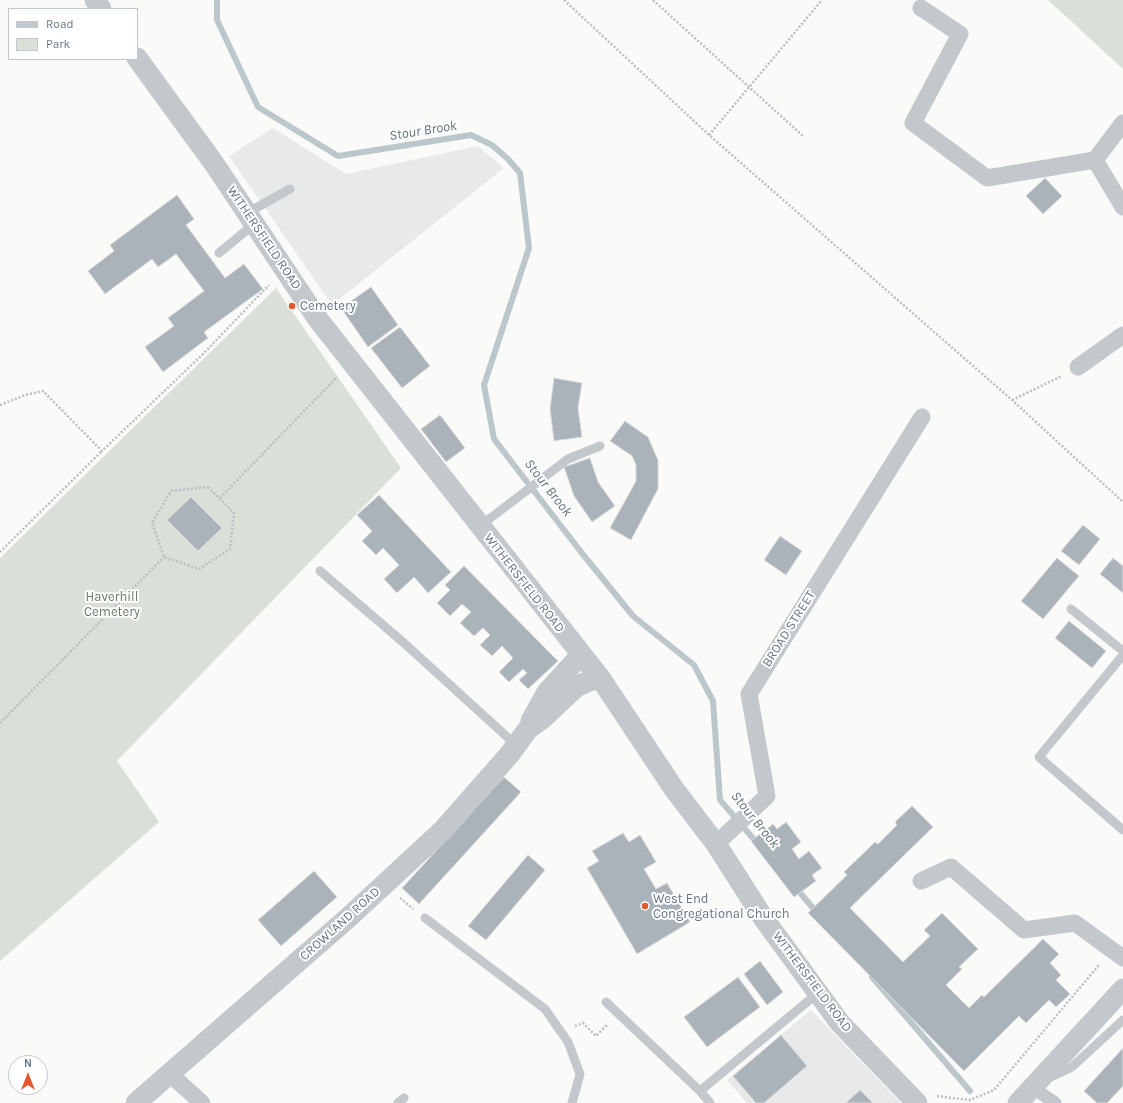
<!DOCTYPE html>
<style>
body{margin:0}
#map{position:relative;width:1123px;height:1103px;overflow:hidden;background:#fafaf8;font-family:Karla,sans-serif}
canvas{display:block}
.legend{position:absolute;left:8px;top:8px;width:130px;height:52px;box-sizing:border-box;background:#fff;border:1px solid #c1c8cd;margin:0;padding:5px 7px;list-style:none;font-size:12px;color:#657683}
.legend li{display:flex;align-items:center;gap:8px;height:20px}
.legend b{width:20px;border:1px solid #c1c8cd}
.north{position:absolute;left:8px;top:1055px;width:40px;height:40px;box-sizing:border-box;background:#fff;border:1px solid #c1c8cd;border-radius:50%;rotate:0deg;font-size:11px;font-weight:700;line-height:16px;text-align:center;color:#657683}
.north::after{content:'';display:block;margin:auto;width:14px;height:18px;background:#e4572e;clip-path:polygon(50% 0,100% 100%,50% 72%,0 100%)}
</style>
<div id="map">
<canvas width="1123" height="1103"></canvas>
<ul class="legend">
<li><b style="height:5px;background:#c3c8cc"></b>Road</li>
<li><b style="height:11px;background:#dadfd7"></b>Park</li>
</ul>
<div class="north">N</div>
</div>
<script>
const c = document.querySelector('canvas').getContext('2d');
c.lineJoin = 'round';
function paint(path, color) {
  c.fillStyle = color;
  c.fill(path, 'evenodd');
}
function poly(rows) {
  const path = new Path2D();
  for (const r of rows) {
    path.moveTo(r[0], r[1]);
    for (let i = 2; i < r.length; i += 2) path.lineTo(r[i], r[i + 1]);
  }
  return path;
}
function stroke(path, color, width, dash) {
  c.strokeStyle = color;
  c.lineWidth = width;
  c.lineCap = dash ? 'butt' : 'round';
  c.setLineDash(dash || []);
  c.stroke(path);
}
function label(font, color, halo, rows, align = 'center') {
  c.font = font + ' Karla,sans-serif';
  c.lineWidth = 4;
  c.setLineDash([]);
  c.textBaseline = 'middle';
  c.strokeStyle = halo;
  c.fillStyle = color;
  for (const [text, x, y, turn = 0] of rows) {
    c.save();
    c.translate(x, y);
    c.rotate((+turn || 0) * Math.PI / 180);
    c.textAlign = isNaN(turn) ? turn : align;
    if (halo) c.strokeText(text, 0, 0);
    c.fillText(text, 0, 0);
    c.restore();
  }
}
const built = poly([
 [273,128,346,174,478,146,504,168,332,305,229,156],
 [811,1010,901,1103,747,1103,727,1080]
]);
const green = poly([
 [1048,0,1123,0,1123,69],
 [276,288,401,468,117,761,159,822,0,961,0,558]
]);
const stream = poly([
 [217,0,217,20,258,107,338,156,471,135,492,145,508,159,520,173,529,248,484,385,494,439,581,552,633,616,694,665,713,701,720,800,758,844],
 [796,888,818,914],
 [872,977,970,1091]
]);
const building = poly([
 [1045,178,1062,196,1043,214,1026,196,1045,178],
 [177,195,194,219,186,225,225,278,244,264,263,289,204,332,208,338,163,372,145,347,174,326,168,318,204,291,176,254,158,267,152,259,105,294,88,271,114,251,110,245,177,195],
 [371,287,398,325,368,347,341,308,371,287],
 [400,327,430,366,402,388,371,348,400,327],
 [554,378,582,383,578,408,582,437,554,441,550,409,554,378],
 [440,415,465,448,446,462,421,429,440,415],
 [625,421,648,437,658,460,658,489,631,540,610,528,636,481,636,465,632,456,610,441,625,421],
 [590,458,598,482,615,506,592,522,574,496,564,467,590,458],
 [379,495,451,572,428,593,414,577,397,593,384,579,399,565,383,548,376,555,362,541,372,531,357,515,379,495],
 [191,497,222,528,198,551,167,520,191,497],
 [1083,525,1100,539,1079,565,1061,551,1083,525],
 [780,536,802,551,786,575,764,560,780,536],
 [1057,558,1079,576,1043,619,1021,601,1057,558],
 [1113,558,1123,566,1123,593,1100,574,1113,558],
 [464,566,558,661,528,689,519,680,527,673,523,669,509,682,499,672,513,658,502,646,492,656,480,645,490,635,483,628,474,636,460,623,471,612,462,604,450,616,437,603,450,590,445,585,464,566],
 [1069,621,1106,651,1092,668,1055,638,1069,621],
 [504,777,521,792,419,904,402,888,504,777],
 [912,806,933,827,850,908,903,962,930,936,924,930,942,913,978,949,959,967,962,969,946,985,969,1008,982,995,984,997,1043,939,1059,954,1050,963,1061,975,1056,980,1070,994,1056,1007,1049,1000,1026,1023,1019,1016,964,1071,808,913,847,875,844,872,875,842,878,844,897,825,895,822,912,806],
 [786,822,801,842,792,849,799,859,809,851,822,868,812,875,816,881,794,897,751,841,773,824,777,829,786,822],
 [623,833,629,842,640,835,656,862,644,869,656,889,667,883,690,922,637,954,587,868,599,861,592,851,623,833],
 [528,855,545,870,486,940,468,926,528,855],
 [314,871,337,897,281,946,258,920,314,871],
 [760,961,783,992,767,1005,744,974,760,961],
 [738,977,760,1007,707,1047,684,1017,738,977],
 [781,1035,807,1066,764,1103,756,1103,733,1076,781,1035],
 [1123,1048,1123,1086,1107,1103,1097,1103,1084,1091,1123,1048],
 [860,1090,873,1103,846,1103,860,1090]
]);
const path = poly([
 [564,0,709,135,1012,400,1123,502],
 [653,0,803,136],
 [709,135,822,0],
 [1012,400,1062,376],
 [0,405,25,395,43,391,102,451,204,353,269,285],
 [208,487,234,513,230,549,199,569,164,557,152,523,171,491,208,487],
 [220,498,337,377],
 [0,552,102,451],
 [0,723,164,557],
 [400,898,413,909],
 [575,1026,583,1023,596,1036,608,1024],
 [937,1096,970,1100,994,1090,1099,965]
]);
const service = poly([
 [247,213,290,189],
 [219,253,254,224],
 [480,526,568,459,600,446],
 [320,571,404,643,516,745],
 [1071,609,1123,651],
 [1123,655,1039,757,1123,830],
 [425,918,545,1009,568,1042,580,1074,572,1103],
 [606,1002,700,1091],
 [1049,1078,1072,1067,1123,1020],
 [398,1103,404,1098],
 [710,1103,700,1091,819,992]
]);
const pedestrian = poly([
 [1032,1087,1055,1103]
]);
const minor = poly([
 [921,8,960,34,913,123,987,178,1095,160],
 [1123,123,1095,160,1123,207],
 [1078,367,1123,335],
 [716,844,767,796,749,694,922,417],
 [921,881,951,867,1024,930,1075,923,1123,958],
 [171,1075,202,1103]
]);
const tertiary = poly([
 [95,0,101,9],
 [137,58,213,162,317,318,601,679,674,789,716,844,764,919,840,1023,917,1103],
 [531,721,547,692,581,655],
 [136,1103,349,917,443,830,509,755,528,729,542,719,576,687,589,681,601,679],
 [1018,1103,1123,989]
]);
const markers = [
 [292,306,4,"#e4572e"],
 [645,906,4,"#e4572e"]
];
const streetNames = [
 ["WITHERSFIELD ROAD",264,238,56],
 ["WITHERSFIELD ROAD",524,583,52],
 ["BROAD STREET",789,629,-58],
 ["CROWLAND ROAD",340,924,-42],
 ["WITHERSFIELD ROAD",812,982,53]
];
const poiNames = [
 ["Cemetery",300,306],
 ["West End",653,899],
 ["Congregational Church",653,914]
];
const parkNames = [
 ["Haverhill",112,597],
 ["Cemetery",112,612]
];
const waterNames = [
 ["Stour Brook",423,131,-9],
 ["Stour Brook",548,488,52],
 ["Stour Brook",755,820,51]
];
paint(built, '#e8e9e9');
paint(green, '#dadfd7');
stroke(stream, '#bbc7cb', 6);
paint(building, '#aab3b9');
stroke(building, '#dcdcda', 1);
stroke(path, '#bbbfc2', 2.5, [2, 2]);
stroke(service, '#c3c8cc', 9);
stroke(pedestrian, '#c3c8cc', 13);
stroke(minor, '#c3c8cc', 17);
stroke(tertiary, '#c3c8cc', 21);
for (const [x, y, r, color] of markers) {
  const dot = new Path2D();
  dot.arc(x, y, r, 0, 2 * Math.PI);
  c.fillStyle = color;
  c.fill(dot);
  stroke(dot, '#fff', 1.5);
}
label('13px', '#657683', '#fff', streetNames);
label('13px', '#657683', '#fff', poiNames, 'left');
label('13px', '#687a64', '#fff', parkNames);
label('italic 14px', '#60757c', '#fff', waterNames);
</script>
